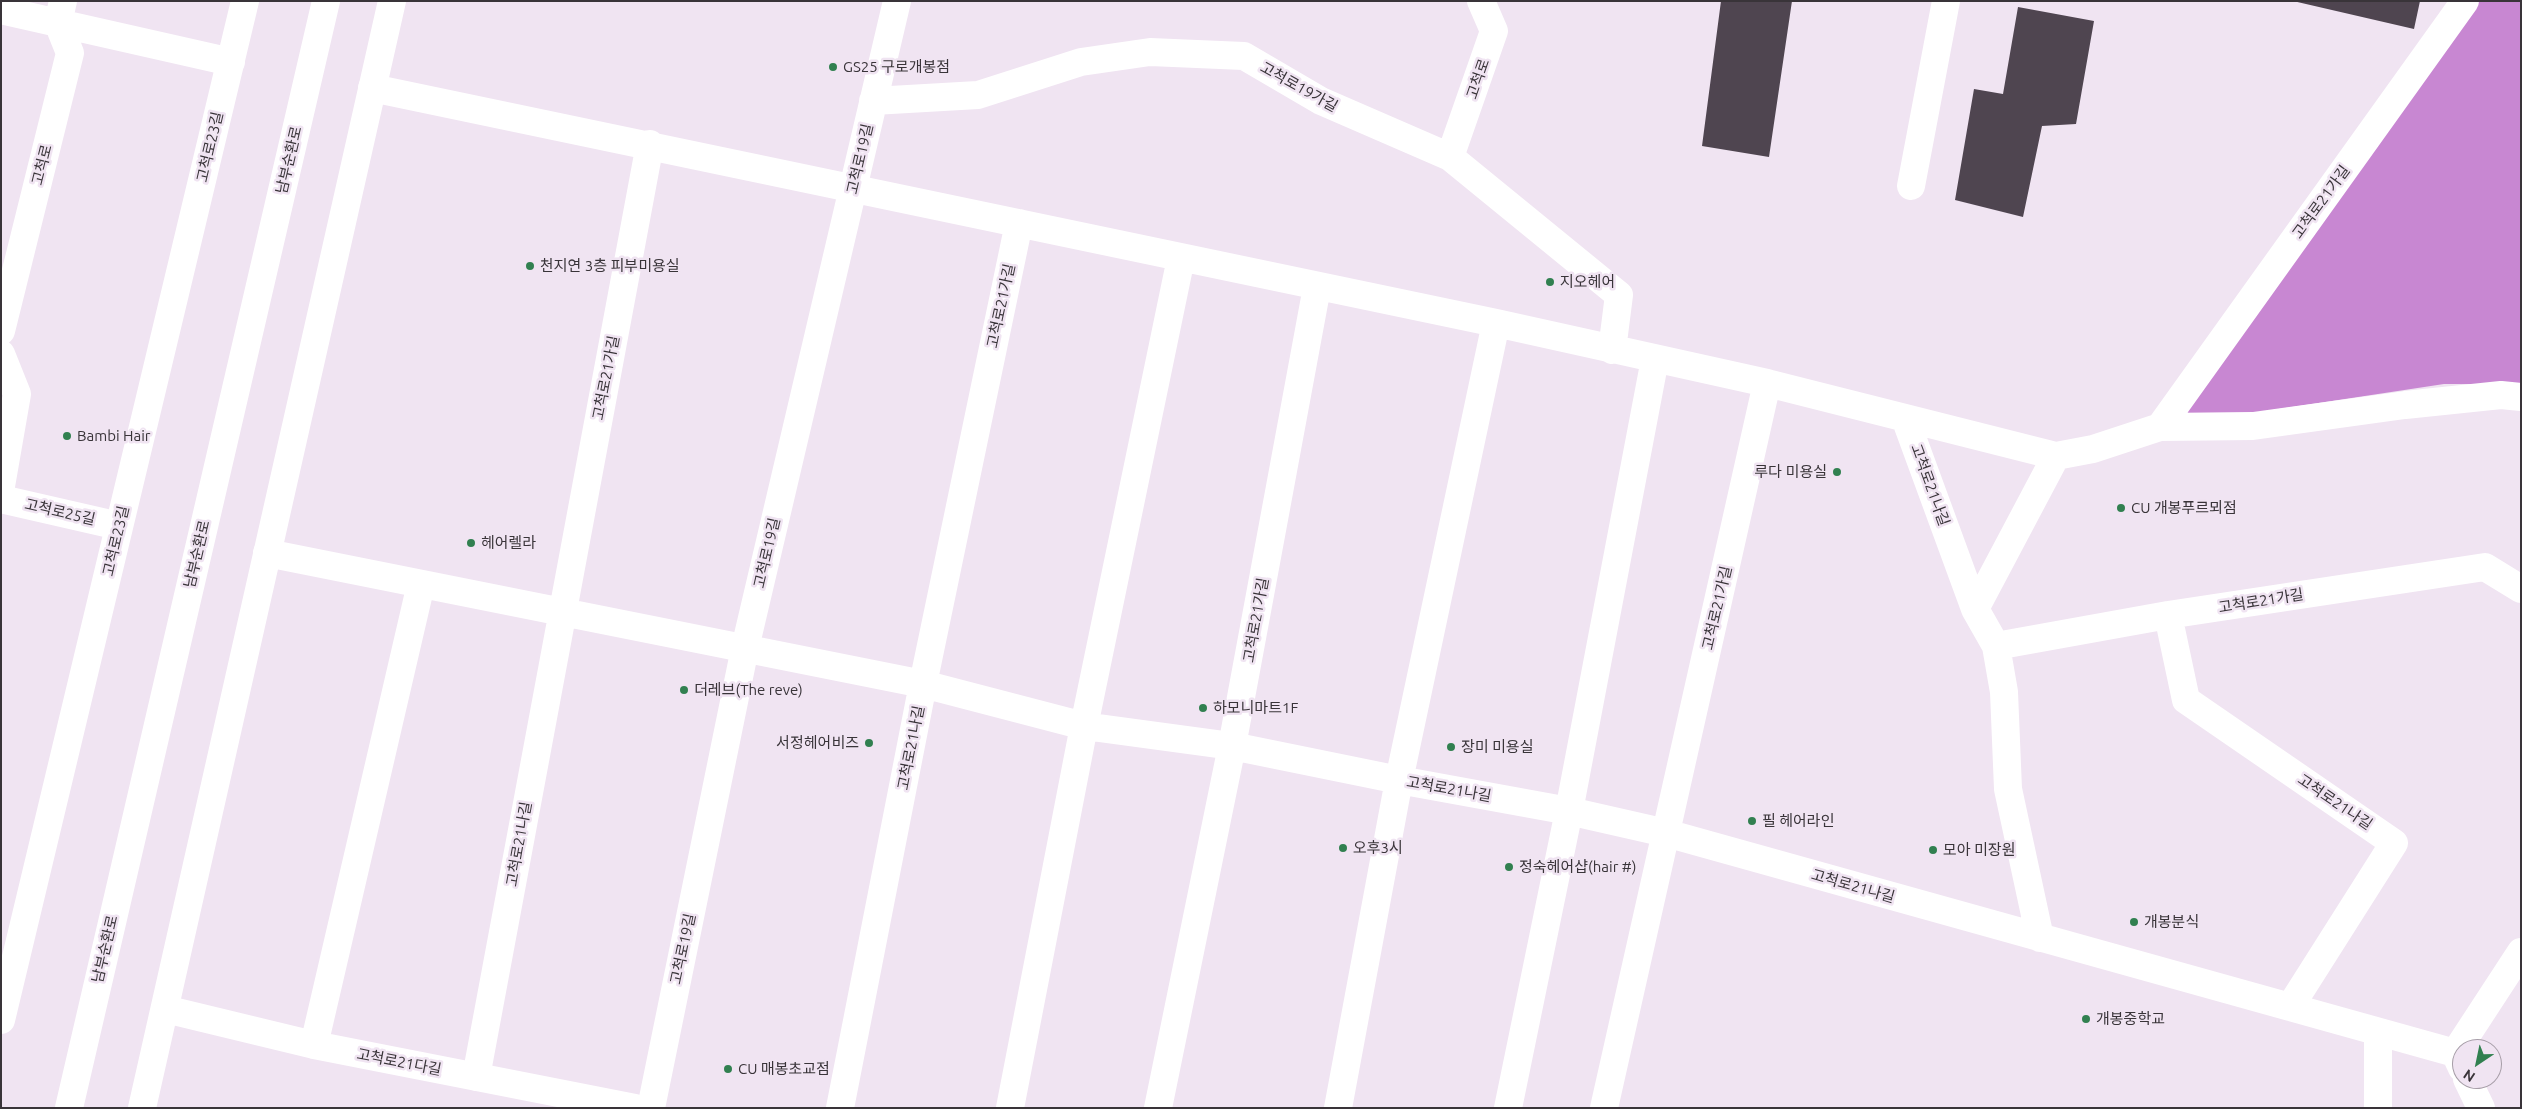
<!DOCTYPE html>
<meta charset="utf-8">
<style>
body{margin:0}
#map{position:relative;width:2522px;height:1109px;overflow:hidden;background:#f0e4f2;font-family:Ubuntu,sans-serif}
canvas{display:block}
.frame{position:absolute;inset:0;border:2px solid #393439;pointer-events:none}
.north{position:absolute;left:2452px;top:1039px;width:50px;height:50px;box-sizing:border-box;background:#f0e4f2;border:1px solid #a79ea8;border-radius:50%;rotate:214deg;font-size:14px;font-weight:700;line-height:20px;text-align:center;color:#393439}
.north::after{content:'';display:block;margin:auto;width:18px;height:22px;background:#318050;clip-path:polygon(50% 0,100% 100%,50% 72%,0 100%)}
</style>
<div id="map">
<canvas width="2522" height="1109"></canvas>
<div class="frame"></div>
<div class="north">N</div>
</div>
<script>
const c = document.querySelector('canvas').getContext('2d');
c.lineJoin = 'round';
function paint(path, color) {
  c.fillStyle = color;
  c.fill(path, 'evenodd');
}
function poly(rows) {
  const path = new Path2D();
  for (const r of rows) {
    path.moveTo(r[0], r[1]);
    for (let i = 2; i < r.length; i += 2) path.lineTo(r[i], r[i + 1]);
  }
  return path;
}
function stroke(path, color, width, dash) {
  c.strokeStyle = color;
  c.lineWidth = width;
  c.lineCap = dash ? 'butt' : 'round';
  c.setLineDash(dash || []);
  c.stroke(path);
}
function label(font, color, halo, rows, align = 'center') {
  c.font = font + ' Ubuntu,"Noto Sans KR",sans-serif';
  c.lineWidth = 5;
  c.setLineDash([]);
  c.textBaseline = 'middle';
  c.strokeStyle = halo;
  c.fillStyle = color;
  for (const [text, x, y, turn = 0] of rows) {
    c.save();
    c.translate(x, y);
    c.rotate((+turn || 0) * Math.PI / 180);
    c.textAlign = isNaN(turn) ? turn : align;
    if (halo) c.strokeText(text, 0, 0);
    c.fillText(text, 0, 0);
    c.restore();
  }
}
const forest = poly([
 [2465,1,2521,1,2521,384,2444,384,2160,427]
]);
const building = poly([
 [1721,1,1792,1,1769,157,1702,146],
 [2293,1,2420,1,2414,29],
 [2018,7,2094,21,2076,124,2042,126,2023,217,1955,200,1974,89,2003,94]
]);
const minor = poly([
 [1,10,231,62],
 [372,88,1496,323,1767,383,2056,456,2093,449,2160,427,2253,426,2405,405,2501,395,2521,397],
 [873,101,978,95,1081,62,1150,52,1244,56,1321,101,1450,157,1619,295,1612,350],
 [1450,157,1494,31,1481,1],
 [1911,186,1946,1],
 [1,331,70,53,58,23,63,1],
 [1,354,17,394,1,486],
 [1905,418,1975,609,1996,646,2004,692,2008,789,2040,938],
 [2160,427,2465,1],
 [1,499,119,526],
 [267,553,923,684,1084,726,1232,746,1399,780,1569,811,1666,833,2455,1053,2462,1068],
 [1975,609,2056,456],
 [2168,615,2186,700,2394,843,2290,1007],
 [1996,646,2168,615,2485,567,2521,589],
 [165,1009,314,1045,635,1108],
 [1,1020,245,1],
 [2378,1032,2378,1108],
 [314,1045,421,584],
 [2455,1053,2521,952],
 [476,1077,650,144],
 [2467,1079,2481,1108],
 [651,1108,745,648,897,1],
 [840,1108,923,684,1019,223],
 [1010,1108,1084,726,1181,258],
 [1158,1108,1232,746,1317,287],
 [1338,1108,1399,780,1496,323],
 [1508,1108,1569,811,1655,359],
 [1604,1108,1767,383]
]);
const major = poly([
 [69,1108,326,1],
 [142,1108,392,1]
]);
const markers = [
 [833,67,5,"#318050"],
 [530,266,5,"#318050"],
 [1550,282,5,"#318050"],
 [67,436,5,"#318050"],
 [1837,472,5,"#318050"],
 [2121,508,5,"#318050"],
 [471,543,5,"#318050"],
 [684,690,5,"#318050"],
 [1203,708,5,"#318050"],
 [869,743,5,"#318050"],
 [1451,747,5,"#318050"],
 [1752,821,5,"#318050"],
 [1343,848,5,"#318050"],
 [1933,850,5,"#318050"],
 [1509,867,5,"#318050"],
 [2134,922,5,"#318050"],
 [2086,1019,5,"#318050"],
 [728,1069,5,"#318050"]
];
const poiNames = [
 ["GS25 구로개봉점",843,67],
 ["천지연 3층 피부미용실",540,266],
 ["지오헤어",1560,282],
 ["Bambi Hair",77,436],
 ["루다 미용실",1827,472,"right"],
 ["CU 개봉푸르뫼점",2131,508],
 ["헤어렐라",481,543],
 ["더레브(The reve)",694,690],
 ["하모니마트1F",1213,708],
 ["서정헤어비즈",859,743,"right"],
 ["장미 미용실",1461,747],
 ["필 헤어라인",1762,821],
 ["오후3시",1353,848],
 ["모아 미장원",1943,850],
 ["정숙헤어샵(hair #)",1519,867],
 ["개봉분식",2144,922],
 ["개봉중학교",2096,1019],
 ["CU 매봉초교점",738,1069]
];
const streetNames = [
 ["고척로",1478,79,-71],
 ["고척로19가길",1299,87,29],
 ["고척로23길",210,147,-77],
 ["고척로19길",860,159,-77],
 ["남부순환로",289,160,-77],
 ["고척로",42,165,-76],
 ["고척로21가길",2321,202,-54],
 ["고척로21가길",1001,306,-78],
 ["고척로21가길",606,378,-79],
 ["고척로21나길",1930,485,70],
 ["고척로25길",60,512,13],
 ["고척로23길",116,541,-77],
 ["고척로19길",767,553,-77],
 ["남부순환로",197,554,-77],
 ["고척로21가길",2261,601,-9],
 ["고척로21가길",1717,608,-77],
 ["고척로21가길",1256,620,-80],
 ["고척로21나길",911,748,-79],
 ["고척로21나길",1449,789,10],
 ["고척로21나길",2335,802,34],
 ["고척로21나길",519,844,-80],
 ["고척로21나길",1853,886,16],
 ["남부순환로",105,949,-77],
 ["고척로19길",683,949,-78],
 ["고척로21다길",399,1062,11]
];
paint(forest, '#c887d2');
paint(building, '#4f4550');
stroke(minor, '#fff', 28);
stroke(major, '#fff', 28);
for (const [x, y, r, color] of markers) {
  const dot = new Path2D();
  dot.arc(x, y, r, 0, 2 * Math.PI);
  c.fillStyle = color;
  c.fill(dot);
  stroke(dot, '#f0e4f2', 2);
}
label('15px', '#393439', '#f0e4f2', poiNames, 'left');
label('15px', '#393439', '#f0e4f2', streetNames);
</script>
